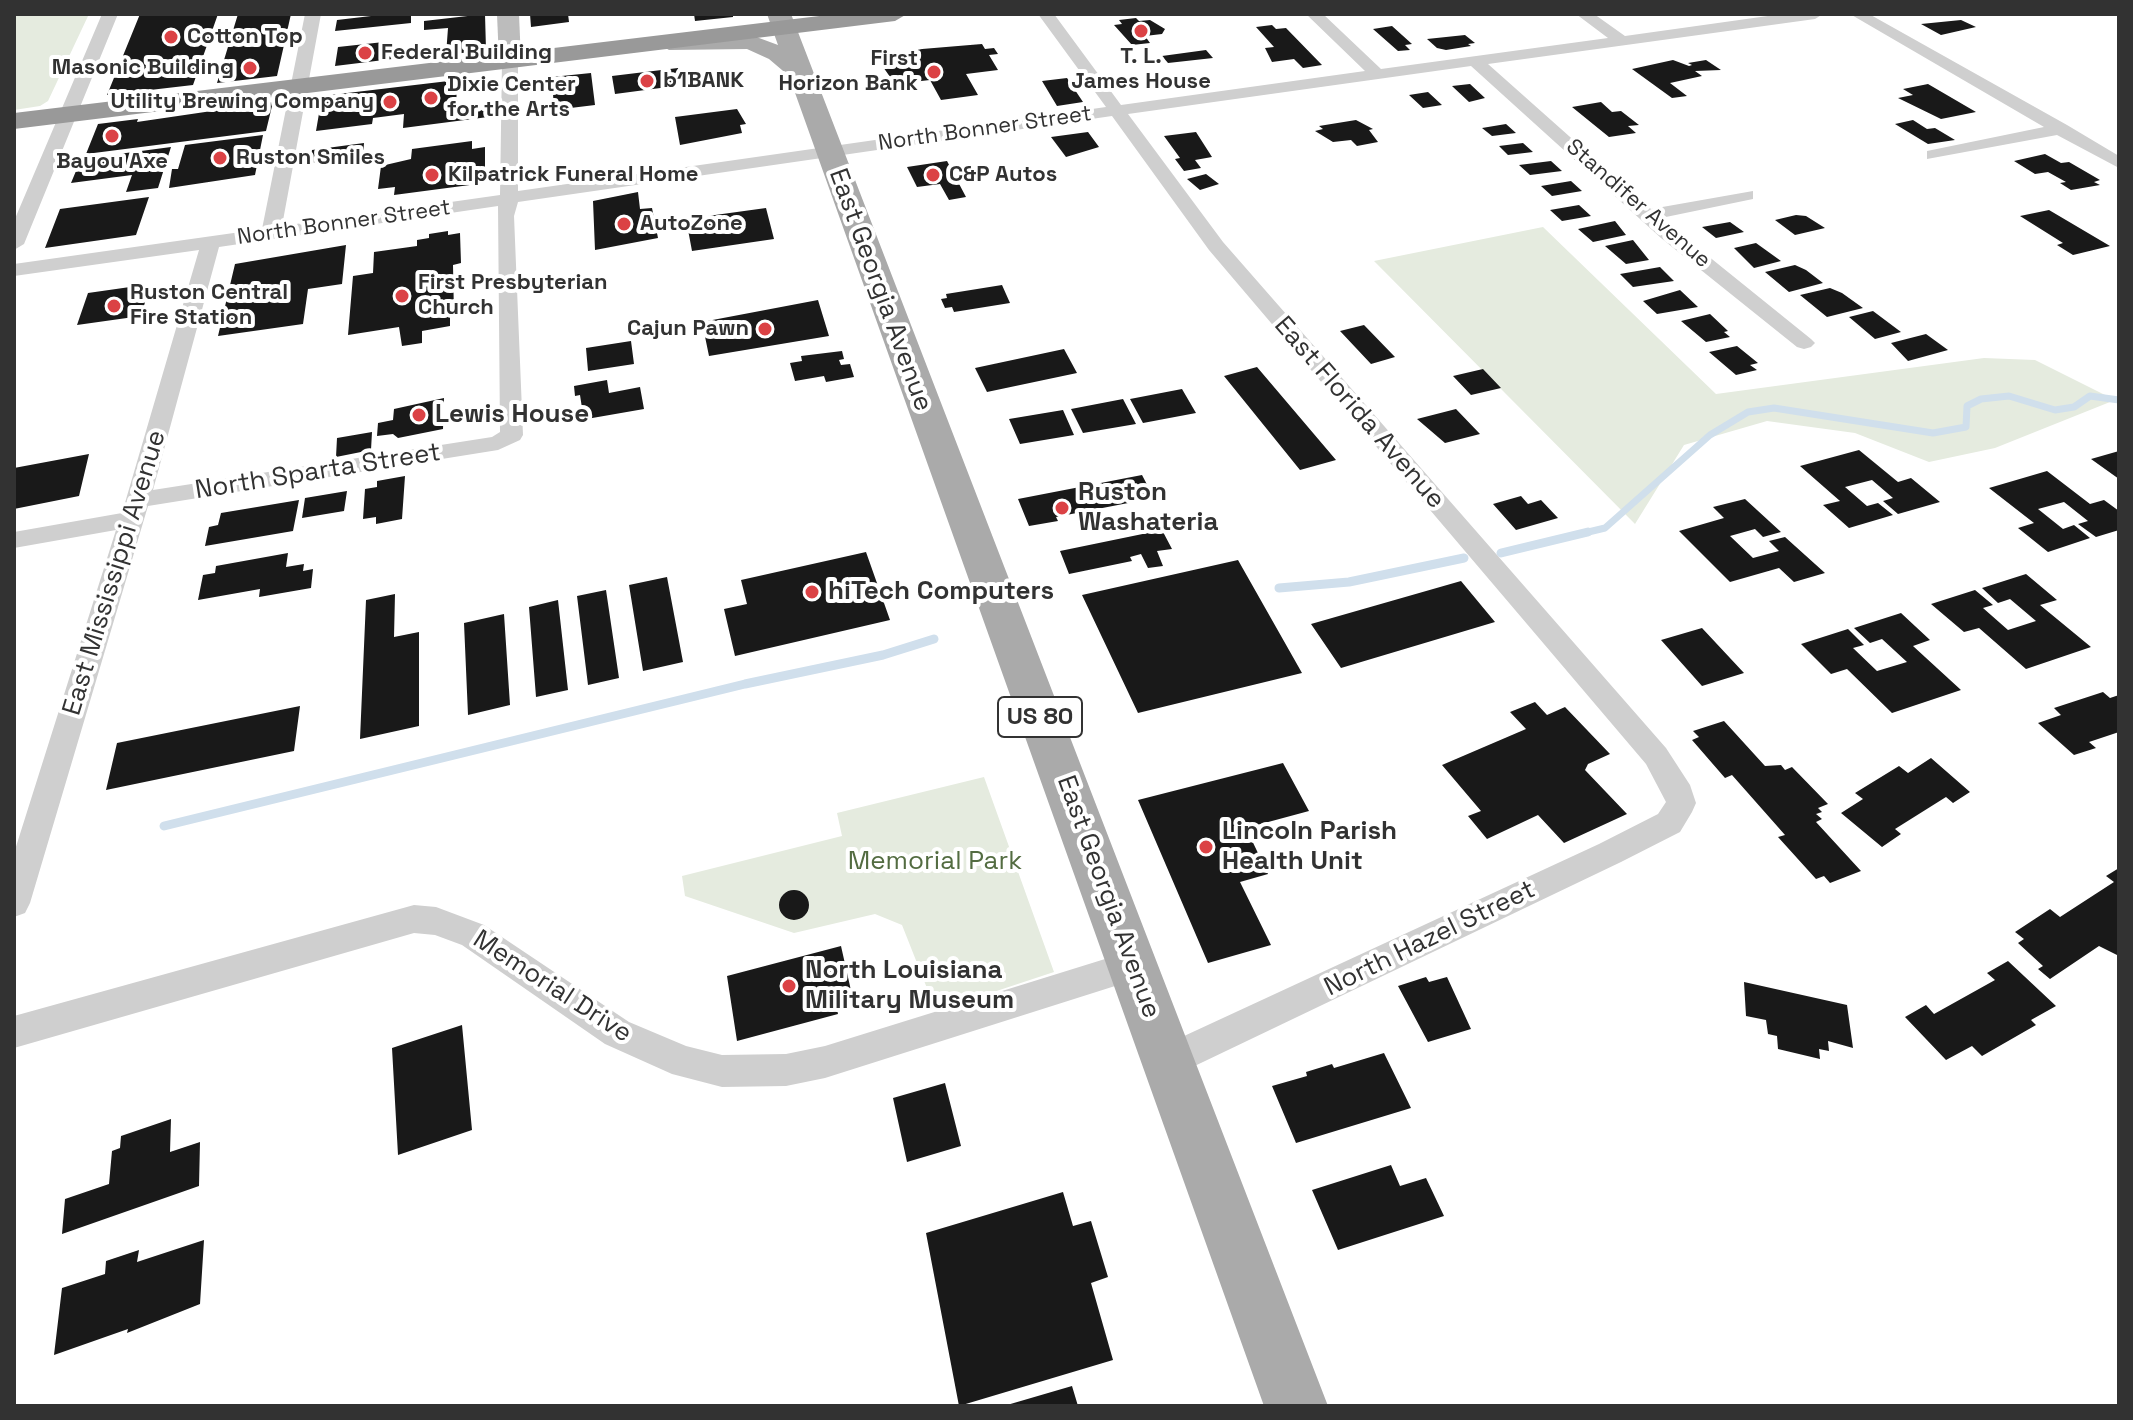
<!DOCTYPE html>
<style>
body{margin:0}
#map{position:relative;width:2133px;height:1420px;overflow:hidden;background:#fff;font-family:"Space Grotesk",sans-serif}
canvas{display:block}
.frame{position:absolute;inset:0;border:16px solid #323232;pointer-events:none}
</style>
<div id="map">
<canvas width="2133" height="1420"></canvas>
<div class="frame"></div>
</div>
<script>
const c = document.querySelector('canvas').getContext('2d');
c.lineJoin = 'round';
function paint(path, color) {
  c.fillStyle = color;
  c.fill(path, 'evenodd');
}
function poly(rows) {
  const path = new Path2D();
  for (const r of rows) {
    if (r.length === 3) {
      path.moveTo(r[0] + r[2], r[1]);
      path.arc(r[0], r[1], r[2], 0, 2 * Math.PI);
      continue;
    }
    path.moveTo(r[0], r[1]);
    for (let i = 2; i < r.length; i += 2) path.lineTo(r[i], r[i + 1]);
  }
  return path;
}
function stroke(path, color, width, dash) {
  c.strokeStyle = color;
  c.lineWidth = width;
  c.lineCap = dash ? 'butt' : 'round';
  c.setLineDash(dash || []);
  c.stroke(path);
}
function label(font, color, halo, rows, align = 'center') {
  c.font = font + ' "Space Grotesk",sans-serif';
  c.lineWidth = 8;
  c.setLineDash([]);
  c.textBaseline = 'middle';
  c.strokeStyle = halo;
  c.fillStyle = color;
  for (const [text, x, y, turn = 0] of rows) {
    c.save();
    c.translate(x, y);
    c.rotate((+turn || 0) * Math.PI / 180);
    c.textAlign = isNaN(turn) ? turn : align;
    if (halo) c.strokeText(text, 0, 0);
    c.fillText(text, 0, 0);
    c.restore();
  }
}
const green = poly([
 [89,14,48,101,40,106,14,110,14,15],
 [1543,227,1716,394,1984,358,2035,360,2115,400,1995,448,1929,462,1855,433,1767,421,1684,445,1635,524,1374,261],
 [984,777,1054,972,936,1011,902,925,875,914,794,933,685,896,682,876,842,836,837,813]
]);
const streamFar1 = poly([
 [1580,534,1605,528,1710,435,1748,412,1774,408,1933,433,1966,427,1967,406,1981,399,2009,396,2055,410,2074,407,2090,396,2119,400]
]);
const stream = poly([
 [1501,553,1588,532],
 [1279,588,1349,582,1464,558],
 [164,826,745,684,883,655,934,639]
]);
const building = poly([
 [140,14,218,14,193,85,107,95],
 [238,14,291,14,277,76,217,83],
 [388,14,411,14,411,23,335,31,337,20],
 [485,14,486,50,446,55,448,28,424,30,424,21],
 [530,14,568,14,569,22,531,27],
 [694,14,733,14,733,17,695,21],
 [1136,18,1139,21,1150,20,1165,29,1162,34,1145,36,1150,43,1132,45,1114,25,1122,24,1119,20],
 [1961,20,1976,27,1941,35,1921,24],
 [1272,25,1276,29,1286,28,1322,65,1303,68,1294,59,1272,62,1265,48,1274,47,1256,27],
 [1392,26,1412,44,1405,45,1410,50,1398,51,1373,29],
 [1465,35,1475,43,1468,44,1471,46,1446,50,1437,48,1427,39],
 [393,41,392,59,335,66,338,47],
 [982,44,985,49,994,48,998,54,989,55,998,70,966,74,978,95,941,100,930,80,895,84,881,64,886,63,883,57,922,49],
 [1206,50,1213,58,1168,63,1162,56],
 [1673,60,1689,66,1692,65,1688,63,1706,60,1721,70,1695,71,1702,76,1670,83,1687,96,1672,98,1632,69],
 [678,68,683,85,615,94,612,76],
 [591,73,595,105,554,110,552,77],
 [1067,78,1083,102,1057,106,1042,81],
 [457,80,456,113,487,109,488,117,403,128,404,114,373,118,372,124,316,131,322,96],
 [1470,84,1485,98,1469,102,1452,86],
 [1928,84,1976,112,1941,119,1898,98,1913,95,1903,89],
 [1428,92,1442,105,1423,108,1409,95],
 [273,102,266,131,86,154,98,124,138,119,137,122],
 [1601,102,1612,112,1621,111,1639,125,1628,126,1636,133,1609,137,1572,107],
 [737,109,746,124,740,125,742,133,680,145,675,117],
 [1356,120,1373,129,1369,130,1378,142,1357,146,1351,140,1333,142,1315,131,1323,129,1319,126],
 [1913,120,1927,129,1935,128,1955,140,1928,144,1895,124],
 [1506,124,1516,133,1492,136,1482,128],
 [1088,132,1099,147,1066,157,1051,137],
 [1196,132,1212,157,1195,160,1201,168,1184,171,1175,159,1180,158,1164,136],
 [263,135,255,175,169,188,172,169,178,169,185,145],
 [472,141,472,149,485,147,485,183,394,195,395,187,378,189,381,166,411,159,412,149],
 [364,143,363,156,310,163,312,150],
 [1523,143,1533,152,1508,155,1499,146],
 [171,147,158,188,126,192,132,175,71,183,81,159],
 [2045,154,2061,163,2069,162,2100,180,2094,182,2100,185,2071,190,2060,183,2066,182,2048,172,2035,174,2014,161],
 [947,161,966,197,949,200,940,184,917,187,907,167],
 [1551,161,1562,171,1530,175,1519,165],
 [1206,174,1219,184,1200,190,1187,179],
 [1571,181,1582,191,1552,196,1541,186],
 [638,192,640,209,652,208,658,238,595,250,593,201],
 [149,197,136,235,45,248,60,209],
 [1579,205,1591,216,1562,221,1550,210],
 [766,208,774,239,692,251,686,219],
 [2049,210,2110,246,2073,255,2057,245,2063,243,2020,216],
 [1796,215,1806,216,1825,228,1795,235,1775,220],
 [1615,221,1626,235,1593,242,1578,229],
 [1730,222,1744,232,1716,238,1702,227],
 [448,231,448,235,460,233,461,263,453,265,454,316,450,317,450,326,422,331,422,343,402,346,399,327,348,335,353,276,373,273,374,252,417,246,417,240,429,238,429,234],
 [1633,240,1649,260,1626,264,1605,246],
 [1756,243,1781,261,1754,268,1734,248],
 [346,245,342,284,308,289,303,324,218,336,235,264],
 [1795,265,1806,270,1823,283,1789,292,1765,272],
 [1660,267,1674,281,1633,287,1620,274],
 [1002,285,1010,303,954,312,952,307,945,308,941,299,947,298,946,294],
 [130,287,128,295,148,292,141,316,77,325,88,293],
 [1830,288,1842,293,1863,308,1827,317,1800,295],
 [1680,290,1698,307,1657,314,1643,301],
 [818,300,829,336,709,356,702,322],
 [1873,311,1901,332,1875,339,1849,317],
 [1710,314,1728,331,1724,332,1730,337,1706,342,1681,321],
 [1364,325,1395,357,1371,364,1340,331],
 [1926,334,1948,350,1908,361,1891,343],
 [631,341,634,364,588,371,586,348],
 [1737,346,1758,363,1750,365,1757,370,1736,375,1709,352],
 [1064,349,1077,373,987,392,975,368],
 [842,351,844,359,839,360,841,365,850,364,854,377,826,382,824,376,795,381,790,363,802,361,801,356],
 [1257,367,1336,460,1300,470,1224,376],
 [1483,369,1501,388,1471,395,1453,376],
 [607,380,609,393,640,387,644,409,575,421,574,409,582,408,580,395,575,396,574,386],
 [1182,389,1196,413,1143,423,1130,399],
 [444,398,443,429,398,438,393,434,377,436,378,423,393,420,394,409],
 [1123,399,1136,424,1083,433,1071,409],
 [1456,409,1480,434,1445,443,1417,419],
 [1063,410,1074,435,1020,444,1009,419],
 [372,432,371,450,336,457,337,438],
 [1859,450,1898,482,1911,478,1940,502,1898,514,1883,501,1893,498,1872,480,1845,487,1867,506,1878,503,1893,515,1849,528,1823,505,1840,501,1800,466],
 [2119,451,2119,479,2091,459],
 [89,454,79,496,14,509,14,468],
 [2047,471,2090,504,2104,500,2119,511,2119,530,2096,537,2078,524,2088,521,2064,502,2038,509,2063,529,2074,525,2090,538,2048,552,2018,528,2034,523,1989,488],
 [1142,475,1154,498,1056,517,1058,521,1029,526,1018,499],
 [405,476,402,519,376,524,376,517,363,519,365,489,377,487,377,481],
 [347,491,344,511,302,518,305,498],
 [1521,496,1528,504,1541,500,1558,518,1516,530,1493,504],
 [1745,499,1781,532,1763,537,1755,529,1730,536,1753,558,1779,551,1769,541,1785,537,1825,573,1794,582,1779,568,1730,582,1679,531,1724,518,1713,507],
 [299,500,293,531,205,546,209,527,218,525,221,513],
 [1162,530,1172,549,1157,551,1163,566,1148,568,1141,554,1130,557,1132,561,1069,574,1060,551],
 [866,552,890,620,735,656,724,609,747,604,741,580],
 [288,553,286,567,304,564,303,571,313,569,311,588,259,597,260,589,198,600,203,575,215,573,216,566],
 [1238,560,1302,673,1138,713,1082,595],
 [2026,574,2057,600,2040,605,2091,647,2026,669,1979,628,1964,632,1931,604,1975,590,1993,605,1983,608,2008,630,2036,621,2010,599,1998,603,1982,588],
 [667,577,683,662,643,671,629,585],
 [1461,581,1495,622,1341,668,1311,624],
 [606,590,619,678,588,685,577,596],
 [395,594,394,637,419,632,419,726,360,739,366,600],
 [558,600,568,690,536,697,529,607],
 [1901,613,1930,640,1913,646,1961,690,1892,713,1847,669,1831,674,1801,644,1848,629,1864,645,1853,648,1877,671,1907,662,1882,639,1870,643,1854,628],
 [504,614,510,705,468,715,464,623],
 [1702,628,1744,673,1702,686,1661,640],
 [2103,692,2110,698,2119,695,2119,732,2089,742,2096,748,2074,755,2038,723,2061,715,2054,708],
 [1535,702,1547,715,1565,707,1610,754,1588,764,1585,770,1627,814,1564,843,1538,815,1487,839,1468,816,1481,811,1442,765,1526,729,1510,712],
 [300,706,294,751,106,790,117,743],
 [1724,721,1765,766,1781,765,1785,770,1792,767,1828,804,1818,808,1822,812,1816,814,1822,819,1816,822,1861,871,1830,883,1824,876,1816,879,1778,837,1785,835,1732,775,1725,778,1692,740,1699,737,1693,731],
 [1931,758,1970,792,1953,803,1946,797,1895,829,1901,834,1882,847,1841,813,1863,799,1855,793,1899,766,1908,773],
 [1283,763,1309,811,1246,828,1268,874,1240,882,1271,945,1208,963,1138,800],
 [2119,868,2119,956,2099,946,2050,979,2038,969,2043,966,2018,943,2024,939,2015,932,2050,909,2060,917,2114,882,2106,876],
 [794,905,15],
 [841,946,852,995,835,1000,838,1014,737,1041,727,976],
 [2008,961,2056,1006,2031,1020,2036,1025,1982,1056,1972,1046,1946,1060,1905,1017,1926,1005,1934,1014,1995,980,1987,973],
 [1426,977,1429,982,1447,977,1471,1029,1428,1042,1398,986],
 [1744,982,1847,1005,1853,1048,1828,1041,1829,1051,1819,1049,1820,1059,1778,1049,1777,1036,1768,1034,1766,1020,1746,1016],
 [462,1025,472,1130,398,1155,392,1048],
 [1384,1053,1411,1108,1296,1143,1272,1086,1307,1076,1306,1072,1332,1064,1334,1068],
 [945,1083,961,1146,907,1162,893,1098],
 [171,1119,170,1152,200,1142,199,1186,62,1234,65,1199,109,1184,112,1151,120,1148,121,1136],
 [1391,1165,1400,1186,1426,1178,1444,1216,1338,1250,1312,1190],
 [1063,1192,1073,1226,1091,1221,1108,1277,1091,1283,1113,1360,959,1406,926,1233],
 [204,1240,200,1304,127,1333,128,1329,54,1355,62,1288,105,1274,106,1261,139,1250,137,1262],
 [1072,1386,1078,1406,1007,1406,1007,1405]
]);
const street = poly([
 [102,14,118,14,24,244,14,250,14,221,102,14],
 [305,14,321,14,282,226,500,195,502,61,510,56,518,61,518,191,1106,107,1038,14,1054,14,1121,105,1365,71,1306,14,1323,14,1381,69,1608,38,1576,14,1594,14,1625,36,1782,14,1823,14,1815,19,1488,64,1651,209,1753,191,1753,199,1661,218,1811,339,1815,343,1811,347,1804,349,1797,347,1661,238,1471,66,1128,114,1223,242,1666,748,1690,785,1696,803,1692,812,1680,832,1621,862,1180,1073,1168,1077,1156,1073,1151,1061,1156,1049,1599,844,1658,814,1666,802,1646,764,1209,250,1112,116,518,202,514,216,523,435,520,440,498,450,148,506,30,903,25,913,14,917,14,853,116,530,14,548,14,532,122,513,199,250,14,276,14,264,262,229,305,14],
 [498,206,500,432,492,437,153,490,219,247,498,206],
 [1850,14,1869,14,2067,125,2119,156,2119,168,2057,135,1927,159,1927,151,2044,127,1850,14],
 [414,905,436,907,484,925,629,1022,686,1046,722,1055,786,1054,825,1046,1134,950,1146,955,1150,965,1146,975,1134,980,825,1078,786,1086,722,1087,672,1074,605,1044,462,945,435,935,414,933,14,1048,14,1016,414,905]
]);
const secondary = poly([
 [497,14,519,14,521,61,518,66,510,68,499,61,497,14]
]);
const primary = poly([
 [767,14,791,14,1328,1406,1264,1406,789,76,769,59,747,49,669,50,657,43,669,36,751,35,778,45,767,14]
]);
const highway = poly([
 [836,14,907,14,895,21,14,129,14,113,836,14]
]);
const markers = [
 [1141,31,8,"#db4245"],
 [171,37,8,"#db4245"],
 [365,53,8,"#db4245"],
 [250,68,8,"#db4245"],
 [934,72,8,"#db4245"],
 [647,81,8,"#db4245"],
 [431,98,8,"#db4245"],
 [390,102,8,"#db4245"],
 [112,136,8,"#db4245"],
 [220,158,8,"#db4245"],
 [432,175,8,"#db4245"],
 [933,175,8,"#db4245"],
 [624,224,8,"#db4245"],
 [402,296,8,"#db4245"],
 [114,306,8,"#db4245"],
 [765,329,8,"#db4245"],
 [419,415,8,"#db4245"],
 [1062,508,8,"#db4245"],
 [812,592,8,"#db4245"],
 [1206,847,8,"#db4245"],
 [789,986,8,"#db4245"]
];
const farPoinames = [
 ["Cotton Top",187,37],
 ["Federal Building",381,53],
 ["T. L.",1141,57,"center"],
 ["James House",1141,82,"center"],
 ["First",918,59,"right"],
 ["Horizon Bank",918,84,"right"],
 ["Masonic Building",234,68,"right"],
 ["b1BANK",663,81],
 ["Dixie Center",447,85],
 ["for the Arts",447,110],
 ["Utility Brewing Company",374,102,"right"],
 ["Ruston Smiles",236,158],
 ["Bayou Axe",112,162,"center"],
 ["Kilpatrick Funeral Home",448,175],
 ["C&P Autos",949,175],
 ["AutoZone",640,224],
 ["First Presbyterian",418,283],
 ["Church",418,308],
 ["Ruston Central",130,293],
 ["Fire Station",130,318],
 ["Cajun Pawn",749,329,"right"]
];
const farStreetnames = [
 ["North Bonner Street",985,129,-8],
 ["Standifer Avenue",1638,204,41],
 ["North Bonner Street",344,223,-8]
];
const shields = [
 [1040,717,84]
];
const shieldNames = [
 ["US 80",1040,717]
];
const streetNames = [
 ["East Georgia Avenue",880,290,70],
 ["East Florida Avenue",1359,413,49],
 ["North Sparta Street",318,472,-9],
 ["East Mississippi Avenue",115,573,-73],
 ["East Georgia Avenue",1108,897,70],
 ["North Hazel Street",1430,939,-26],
 ["Memorial Drive",552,987,33]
];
const poiNames = [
 ["Lewis House",435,415],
 ["Ruston",1078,493],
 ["Washateria",1078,523],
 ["hiTech Computers",828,592],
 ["Lincoln Parish",1222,832],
 ["Health Unit",1222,862],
 ["North Louisiana",805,971],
 ["Military Museum",805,1001]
];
const parkNames = [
 ["Memorial Park",935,862]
];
paint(green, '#e5ebdf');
stroke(streamFar1, '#d0dfec', 7);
stroke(stream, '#d0dfec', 9);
paint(building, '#191919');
paint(street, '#cfcfcf');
paint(secondary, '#bcbcbc');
paint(primary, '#aaa');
paint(highway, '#999');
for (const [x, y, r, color] of markers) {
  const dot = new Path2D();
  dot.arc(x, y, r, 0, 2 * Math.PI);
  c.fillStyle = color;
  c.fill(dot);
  stroke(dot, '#fff', 3);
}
label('bold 22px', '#323232', '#fff', farPoinames, 'left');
label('22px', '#323232', '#fff', farStreetnames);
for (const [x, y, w] of shields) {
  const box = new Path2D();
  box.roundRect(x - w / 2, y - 20, w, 40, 6);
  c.fillStyle = '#fff';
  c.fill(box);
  stroke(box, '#323232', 2);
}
label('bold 24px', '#323232', null, shieldNames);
label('26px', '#323232', '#fff', streetNames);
label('bold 26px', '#323232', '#fff', poiNames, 'left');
label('26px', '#536c41', '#fff', parkNames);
</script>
